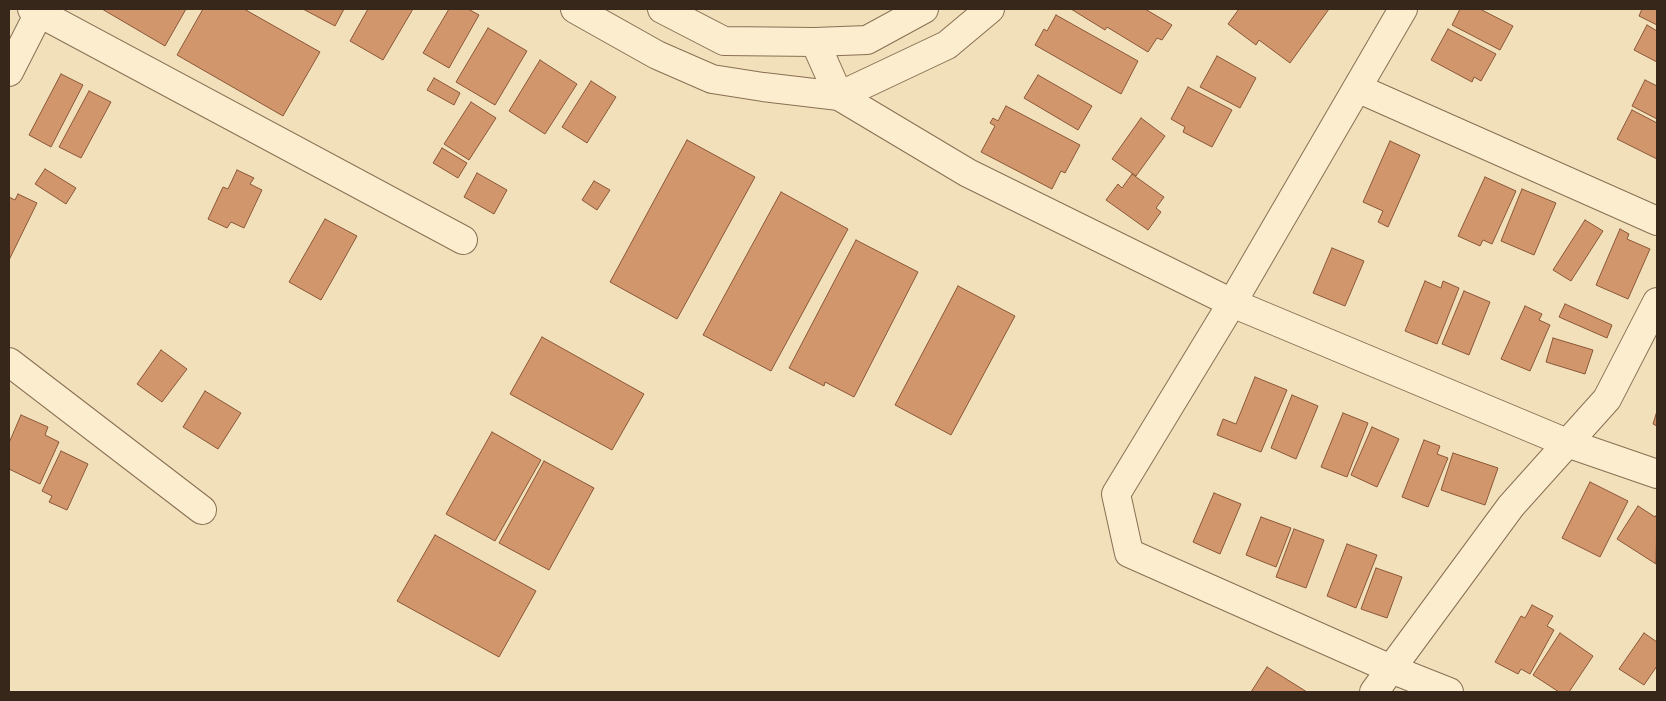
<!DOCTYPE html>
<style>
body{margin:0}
#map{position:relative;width:1666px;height:701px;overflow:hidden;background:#f1e0ba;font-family:"Noto Serif",serif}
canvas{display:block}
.frame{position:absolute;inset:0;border:10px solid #37271a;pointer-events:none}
</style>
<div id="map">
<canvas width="1666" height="701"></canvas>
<div class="frame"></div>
</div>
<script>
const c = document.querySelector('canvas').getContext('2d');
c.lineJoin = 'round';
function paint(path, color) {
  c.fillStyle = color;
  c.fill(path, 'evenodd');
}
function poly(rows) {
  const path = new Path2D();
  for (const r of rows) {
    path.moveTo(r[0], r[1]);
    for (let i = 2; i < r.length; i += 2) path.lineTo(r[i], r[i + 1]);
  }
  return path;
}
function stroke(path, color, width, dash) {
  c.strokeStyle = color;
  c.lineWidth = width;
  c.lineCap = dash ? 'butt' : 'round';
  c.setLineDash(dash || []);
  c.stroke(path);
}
const building = poly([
 [102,9,186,9,165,46,102,9],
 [203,9,244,9,320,52,283,116,177,55,203,9],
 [303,9,344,9,335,26,303,9],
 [368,9,413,9,383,60,350,41,368,9],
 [449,9,468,9,479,15,449,68,423,53,449,9],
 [1071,9,1145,9,1172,25,1162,40,1157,38,1148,52,1107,27,1105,30,1071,9],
 [1239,9,1329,9,1290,63,1259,40,1256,45,1228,24,1239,9],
 [1460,9,1480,9,1513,26,1500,50,1452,25,1460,9],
 [1642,9,1657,9,1657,25,1639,16,1642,9],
 [1056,15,1138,61,1121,94,1035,45,1044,29,1047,31,1056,15],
 [1647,25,1657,31,1657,62,1634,50,1647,25],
 [488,28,527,51,495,105,456,82,488,28],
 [1448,29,1496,54,1481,81,1474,77,1472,82,1431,60,1448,29],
 [1217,56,1256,78,1240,108,1200,87,1217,56],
 [540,60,577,84,545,134,509,111,540,60],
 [61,74,83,85,51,147,29,135,61,74],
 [1038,75,1092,106,1078,130,1024,98,1038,75],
 [434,78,460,93,454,105,427,90,434,78],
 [1645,80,1657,86,1657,119,1632,106,1645,80],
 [591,81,616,97,587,143,562,127,591,81],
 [1188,87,1232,110,1212,147,1183,132,1185,127,1171,119,1188,87],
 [89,91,111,102,81,158,59,147,89,91],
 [471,102,496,118,469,160,444,144,471,102],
 [1006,106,1080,145,1065,173,1061,171,1052,189,981,152,995,126,990,123,993,118,998,121,1006,106],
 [1632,110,1657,123,1657,159,1617,139,1632,110],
 [1141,118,1165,136,1136,176,1112,159,1141,118],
 [687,140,755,177,677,319,610,282,687,140],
 [1390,141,1420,155,1388,227,1378,222,1383,211,1363,202,1390,141],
 [442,148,467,163,458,178,433,163,442,148],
 [45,169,76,188,66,204,35,184,45,169],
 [237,170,254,178,250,184,262,190,244,228,231,222,227,228,208,219,223,187,228,189,237,170],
 [477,173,507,190,494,214,464,197,477,173],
 [1132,174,1164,197,1156,208,1161,212,1148,230,1106,200,1118,184,1122,188,1132,174],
 [1485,177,1516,191,1492,244,1483,240,1480,246,1458,236,1485,177],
 [594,181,610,190,597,210,582,200,594,181],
 [1522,189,1556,203,1534,255,1501,241,1522,189],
 [781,192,848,229,771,371,703,335,781,192],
 [18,194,37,203,9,260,9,197,15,200,18,194],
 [325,219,357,236,321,300,289,282,325,219],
 [1585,220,1603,231,1571,281,1553,270,1585,220],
 [1620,229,1629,234,1627,239,1650,249,1628,299,1596,285,1620,229],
 [856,240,918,272,854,397,825,382,824,386,789,368,856,240],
 [1332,248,1364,261,1345,306,1313,293,1332,248],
 [1425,281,1441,288,1443,281,1459,288,1437,344,1405,331,1425,281],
 [958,286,1015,316,951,435,895,405,958,286],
 [1464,291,1490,302,1469,355,1442,344,1464,291],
 [1565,304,1612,325,1607,338,1559,317,1565,304],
 [1525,306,1542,314,1539,320,1550,325,1530,371,1501,359,1525,306],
 [542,337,644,394,612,450,510,394,542,337],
 [1553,338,1593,350,1585,374,1546,362,1553,338],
 [161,350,187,369,162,402,137,384,161,350],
 [1255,377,1287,390,1261,452,1217,435,1223,419,1236,424,1255,377],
 [205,391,241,413,218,449,183,427,205,391],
 [1292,395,1318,406,1296,459,1271,448,1292,395],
 [1657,411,1657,426,1653,424,1657,411],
 [1343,413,1368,423,1347,477,1321,467,1343,413],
 [21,415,48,427,45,435,59,442,40,484,9,469,9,443,21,415],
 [1372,427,1399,439,1377,487,1351,475,1372,427],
 [492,432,541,460,495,541,446,514,492,432],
 [1424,440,1440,446,1437,454,1448,458,1428,507,1402,497,1424,440],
 [61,451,88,464,67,510,49,502,52,496,42,491,61,451],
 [1453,453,1498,468,1485,505,1441,490,1453,453],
 [544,461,594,488,549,570,499,543,544,461],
 [1590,482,1628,501,1600,557,1562,538,1590,482],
 [1214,493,1241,504,1220,554,1193,542,1214,493],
 [1638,506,1655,517,1657,514,1656,564,1617,539,1638,506],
 [1261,517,1291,528,1276,567,1246,555,1261,517],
 [1294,529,1324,540,1306,588,1276,577,1294,529],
 [435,535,536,591,499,657,397,601,435,535],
 [1347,544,1377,555,1356,608,1327,596,1347,544],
 [1376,568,1402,577,1387,618,1361,609,1376,568],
 [1532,605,1553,616,1547,626,1554,630,1530,674,1521,669,1518,674,1495,662,1521,616,1525,618,1532,605],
 [1560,633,1593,656,1569,692,1559,692,1533,675,1560,633],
 [1644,633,1657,642,1657,666,1644,685,1619,669,1644,633],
 [1267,667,1307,692,1251,692,1267,667]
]);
const minor = poly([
 [32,9,463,240],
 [1403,9,1232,303,1116,494,1129,553,1391,669,1449,692],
 [815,42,839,96,968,173,1232,303,1567,443,1657,474],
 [9,72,39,13,38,9],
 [1357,88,1657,221],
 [9,362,202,510],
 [1374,692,1511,506,1607,399,1657,302]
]);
const tertiary = poly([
 [575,9,657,55,712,79,763,87,839,96,947,45,990,9],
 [662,9,724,41,815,42,867,40,924,9]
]);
paint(building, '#d2966d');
stroke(building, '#8a5737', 1);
stroke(minor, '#896f53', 30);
stroke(tertiary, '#896f53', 30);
stroke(minor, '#fcedce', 28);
stroke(tertiary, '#fcedce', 28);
</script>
